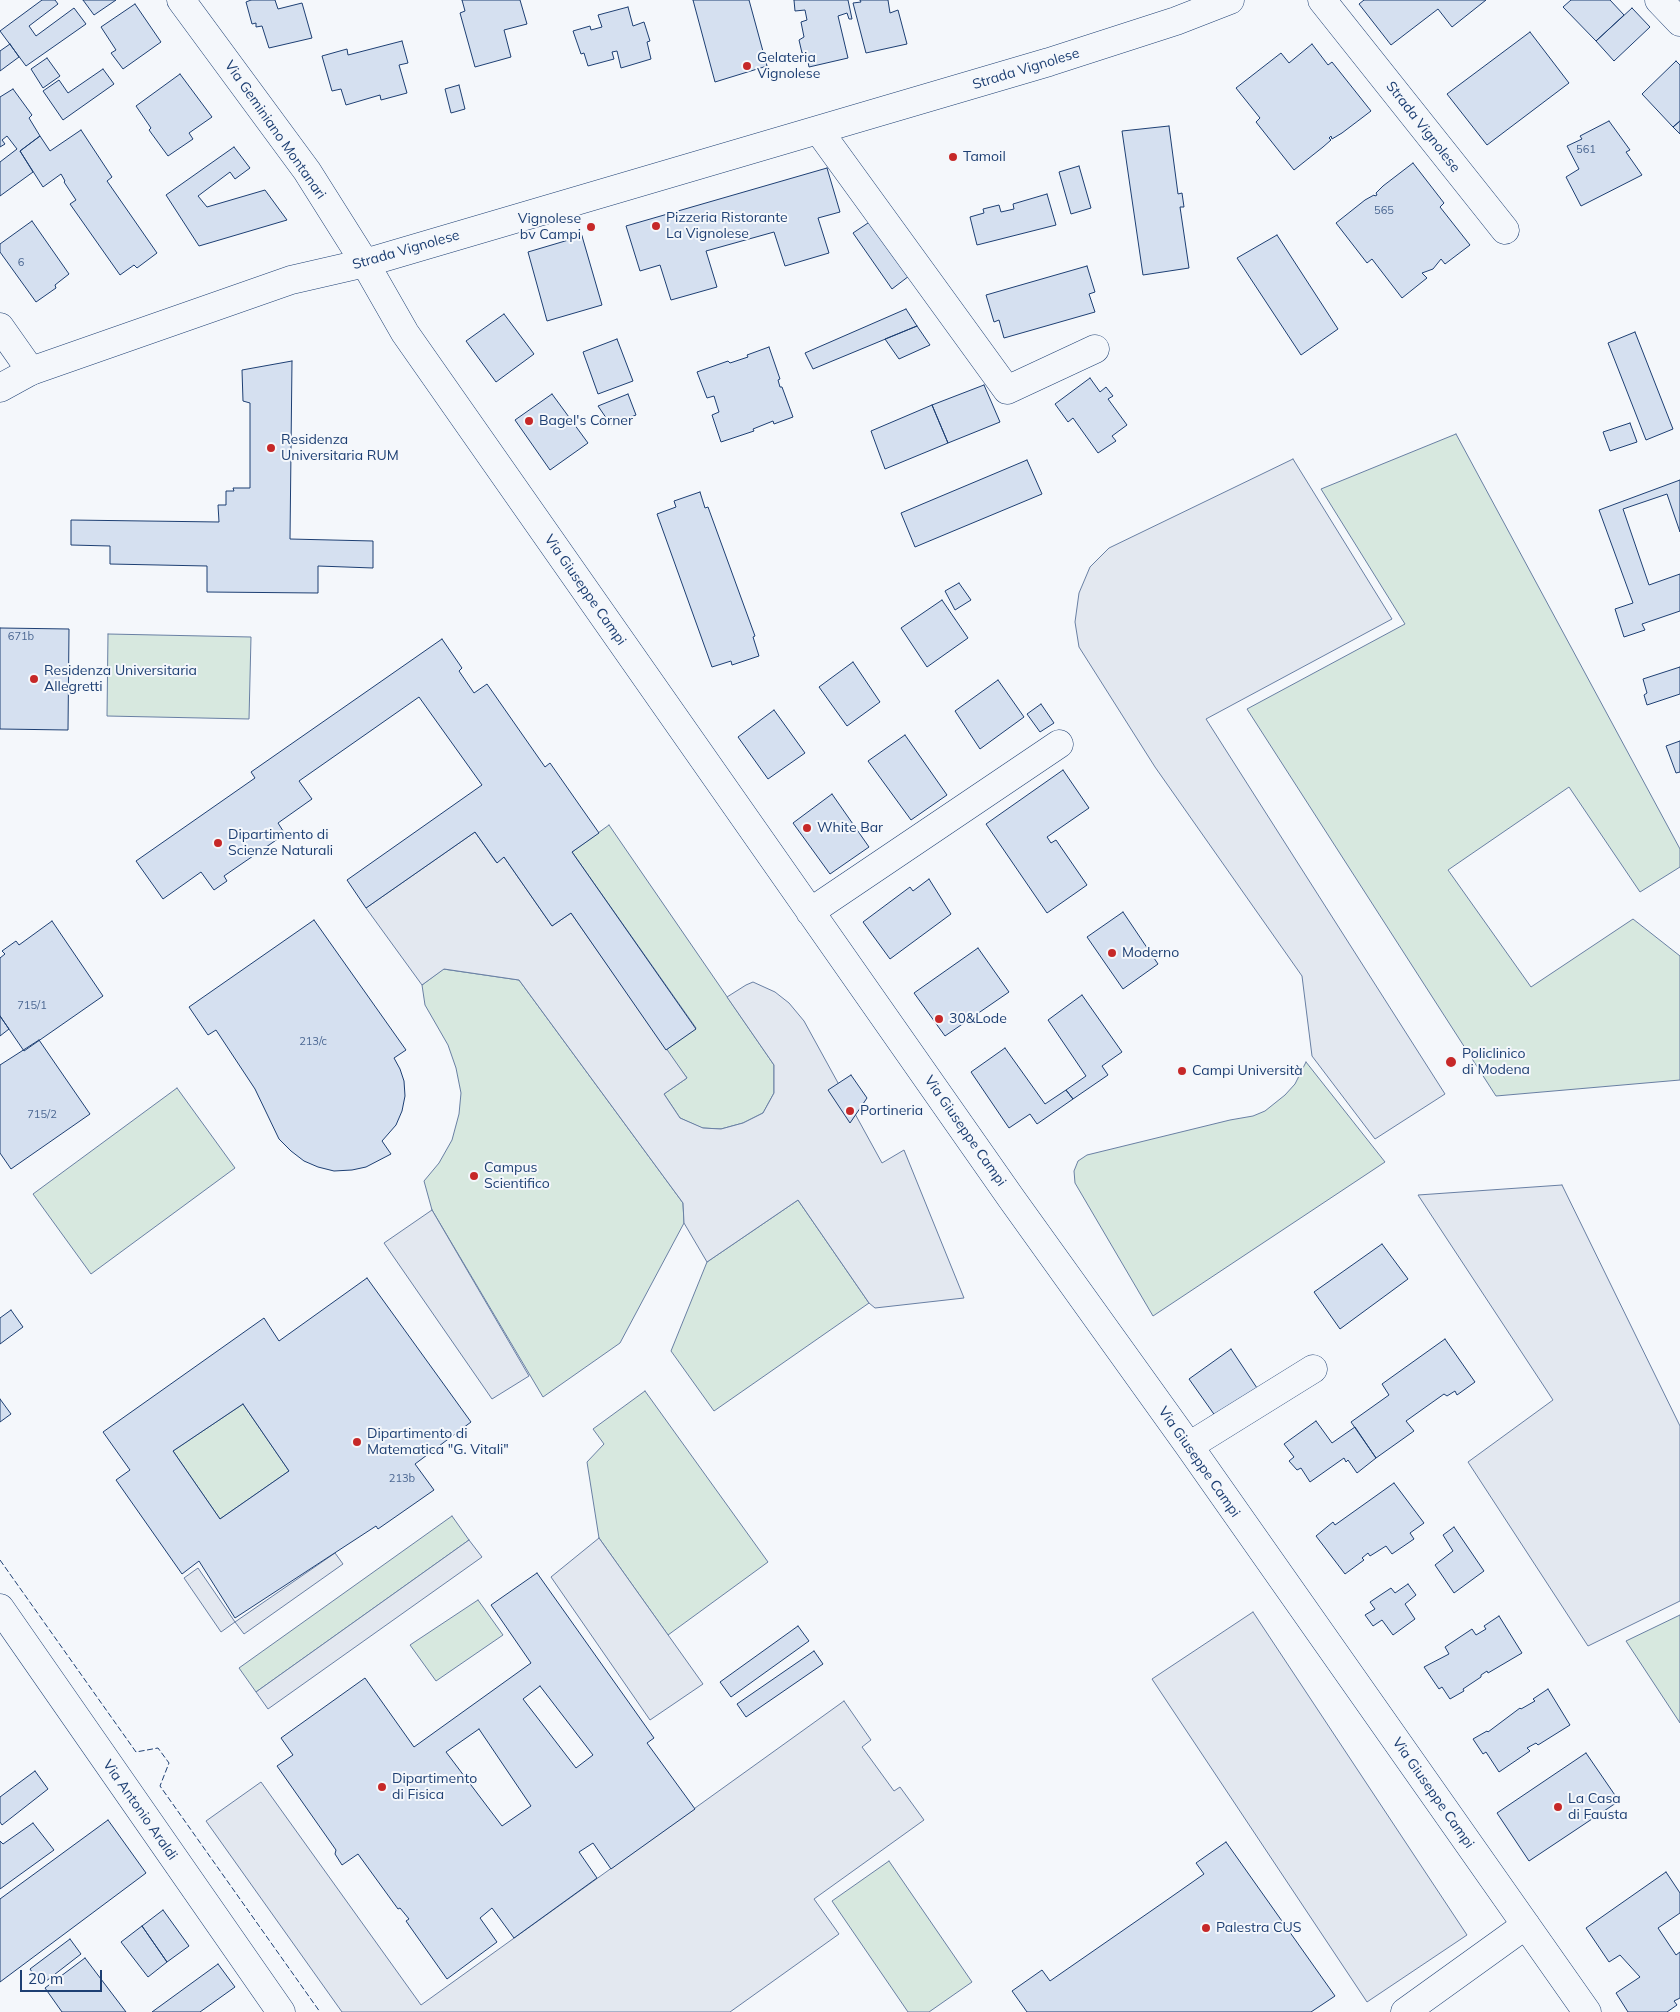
<!DOCTYPE html>
<meta charset="utf-8">
<style>
body{margin:0}
#map{position:relative;width:1680px;height:2012px;overflow:hidden;background:#f4f7fb;font-family:Mulish,sans-serif}
canvas{display:block}
.scale{position:absolute;left:20px;top:1970px;width:82px;height:22px;box-sizing:border-box;border:2px solid #1d3f73;border-top:0;padding-left:6px;font-size:15px;line-height:18px;white-space:nowrap;color:#1d3f73;-webkit-text-stroke:4px #f4f7fb;paint-order:stroke}
</style>
<div id="map">
<canvas width="1680" height="2012"></canvas>
<div class="scale">20 m</div>
</div>
<script>
const c = document.querySelector('canvas').getContext('2d');
c.lineJoin = 'round';
function paint(path, color) {
  c.fillStyle = color;
  c.fill(path, 'evenodd');
}
function poly(rows) {
  const path = new Path2D();
  for (const r of rows) {
    path.moveTo(r[0], r[1]);
    for (let i = 2; i < r.length; i += 2) path.lineTo(r[i], r[i + 1]);
  }
  return path;
}
function stroke(path, color, width, dash) {
  c.strokeStyle = color;
  c.lineWidth = width;
  c.lineCap = dash ? 'butt' : 'round';
  c.setLineDash(dash || []);
  c.stroke(path);
}
function label(font, color, halo, rows, align = 'center') {
  c.font = font + ' Mulish,sans-serif';
  c.lineWidth = 4;
  c.setLineDash([]);
  c.textBaseline = 'middle';
  c.strokeStyle = halo;
  c.fillStyle = color;
  for (const [text, x, y, turn = 0] of rows) {
    c.save();
    c.translate(x, y);
    c.rotate((+turn || 0) * Math.PI / 180);
    c.textAlign = isNaN(turn) ? turn : align;
    if (halo) c.strokeText(text, 0, 0);
    c.fillText(text, 0, 0);
    c.restore();
  }
}
const green = poly([
 [1456,434,1680,849,1680,867,1640,892,1569,787,1448,870,1531,987,1633,919,1680,956,1680,1080,1496,1096,1247,709,1405,624,1321,489,1456,434],
 [108,634,251,637,249,719,107,716,108,634],
 [609,825,774,1065,774,1093,763,1113,743,1123,721,1129,702,1128,680,1118,664,1094,687,1078,666,1050,696,1028,572,852,609,825],
 [443,969,519,980,683,1203,684,1223,620,1343,543,1397,432,1210,424,1181,439,1163,452,1140,459,1114,461,1093,456,1068,448,1045,425,1005,422,985,443,969],
 [1306,1062,1385,1162,1153,1316,1075,1183,1074,1171,1078,1161,1087,1155,1230,1120,1253,1116,1265,1111,1285,1095,1295,1084,1306,1062],
 [177,1088,235,1168,91,1274,33,1194,177,1088],
 [798,1200,869,1303,714,1411,671,1351,707,1262,798,1200],
 [645,1391,768,1562,668,1635,599,1538,587,1462,604,1444,593,1429,645,1391],
 [243,1404,289,1471,220,1519,173,1451,243,1404],
 [452,1516,469,1540,256,1692,239,1668,452,1516],
 [478,1600,503,1635,436,1681,410,1645,478,1600],
 [1680,1615,1680,1723,1626,1641,1680,1615],
 [889,1861,972,1982,929,2012,908,2012,832,1901,889,1861]
]);
const parking = poly([
 [1293,459,1392,619,1206,719,1445,1094,1375,1139,1312,1056,1302,976,1155,767,1079,647,1075,622,1079,593,1090,567,1109,548,1293,459],
 [475,832,496,862,504,857,552,926,571,913,687,1078,664,1094,680,1118,703,1128,721,1129,743,1123,763,1113,774,1093,774,1065,727,997,746,985,753,982,775,992,789,1003,804,1021,882,1163,904,1150,964,1298,875,1308,869,1303,798,1200,707,1262,684,1223,683,1203,519,980,444,969,422,985,366,908,475,832],
 [1562,1185,1680,1426,1680,1601,1588,1646,1468,1462,1553,1400,1418,1195,1562,1185],
 [432,1210,529,1376,492,1399,384,1243,432,1210],
 [599,1538,703,1684,650,1720,551,1577,599,1538],
 [469,1540,482,1557,268,1709,256,1692,469,1540],
 [335,1553,343,1564,244,1634,235,1622,221,1632,184,1578,198,1568,235,1622,335,1553],
 [1253,1612,1467,1935,1367,2002,1152,1679,1253,1612],
 [844,1701,871,1740,862,1747,894,1791,900,1787,924,1820,814,1899,839,1934,730,2012,342,2012,206,1821,261,1782,421,2005,844,1701]
]);
const building = poly([
 [42,0,55,0,58,4,29,26,36,36,74,8,86,24,26,66,0,31,42,0],
 [83,0,116,0,94,15,83,0],
 [251,0,275,0,278,9,302,3,312,38,269,48,262,26,256,27,256,23,252,24,246,2,251,0],
 [462,0,520,0,527,24,504,30,511,57,475,67,460,13,465,11,462,0],
 [693,0,749,0,767,66,715,82,693,0],
 [794,0,848,0,852,19,849,19,847,13,838,16,848,58,809,67,806,52,802,53,799,40,804,37,801,22,807,20,805,10,795,11,794,0],
 [860,0,888,0,890,13,898,10,907,44,866,53,853,3,861,2,860,0],
 [1364,0,1486,0,1452,27,1438,9,1391,45,1359,4,1364,0],
 [1571,0,1610,0,1624,15,1596,41,1563,7,1571,0],
 [135,4,161,42,123,69,111,53,116,50,101,27,135,4],
 [628,7,633,26,644,22,650,41,647,42,651,59,621,68,617,51,612,52,614,59,588,66,584,53,581,54,573,31,590,26,591,30,602,27,598,15,628,7],
 [1632,8,1650,27,1614,61,1596,41,1632,8],
 [1530,32,1569,83,1487,145,1447,94,1530,32],
 [402,41,408,63,399,65,407,93,381,100,380,95,346,105,341,89,332,91,322,56,347,49,348,55,402,41],
 [10,44,19,57,0,71,0,51,10,44],
 [1312,44,1328,65,1332,62,1371,111,1342,133,1332,139,1331,136,1329,138,1331,140,1323,147,1294,170,1256,122,1260,118,1236,88,1281,53,1289,63,1312,44],
 [47,58,60,76,43,88,31,69,47,58],
 [1676,61,1680,65,1680,121,1673,127,1642,94,1676,61],
 [103,69,114,84,63,120,43,91,59,80,68,93,103,69],
 [180,74,212,117,189,133,193,139,168,156,149,130,151,128,136,106,180,74],
 [459,85,465,109,451,113,445,89,459,85],
 [13,89,32,115,29,118,40,136,20,151,33,172,0,196,0,162,17,149,7,136,2,140,5,144,0,147,0,97,13,89],
 [1609,121,1630,150,1626,152,1642,175,1581,206,1566,177,1579,169,1567,146,1582,139,1580,136,1609,121],
 [1680,121,1680,134,1673,127,1680,121],
 [1169,126,1178,194,1182,193,1184,207,1180,207,1189,268,1143,275,1122,131,1169,126],
 [81,130,112,177,107,181,157,253,137,268,134,265,120,275,70,204,76,200,64,182,65,181,61,174,43,187,20,151,40,136,50,151,81,130],
 [234,147,250,168,235,179,230,172,198,196,207,207,265,190,287,220,199,246,166,195,234,147],
 [1413,163,1444,203,1440,207,1470,245,1445,264,1441,259,1433,269,1422,273,1427,278,1402,298,1372,259,1367,263,1336,223,1365,200,1374,195,1375,196,1377,195,1376,193,1383,186,1413,163],
 [1079,166,1091,208,1071,214,1059,172,1079,166],
 [827,168,840,212,818,218,829,253,785,266,774,232,706,251,717,287,671,300,660,265,640,271,626,226,827,168],
 [1047,194,1056,225,977,245,970,217,984,213,983,209,999,205,1001,212,1014,209,1013,204,1047,194],
 [32,221,69,274,55,285,56,288,36,302,0,252,0,244,32,221],
 [871,221,909,276,892,289,853,233,871,221],
 [1277,235,1338,329,1301,355,1237,258,1277,235],
 [582,236,602,305,547,321,528,252,582,236],
 [1087,266,1095,292,1089,294,1095,312,1004,338,999,320,994,322,986,295,1087,266],
 [906,309,917,326,813,369,805,353,906,309],
 [504,314,534,354,496,382,466,341,504,314],
 [917,326,930,345,899,359,885,339,917,326],
 [1635,332,1673,429,1646,440,1608,343,1635,332],
 [617,339,633,381,598,394,583,352,617,339],
 [769,347,780,379,778,380,780,387,782,387,793,417,774,424,773,421,753,429,754,431,721,442,712,415,719,412,714,396,707,398,697,372,728,361,730,363,748,357,747,355,769,347],
 [292,361,290,539,373,541,373,568,318,566,318,593,207,592,207,566,110,564,110,546,71,545,71,520,219,522,218,505,226,505,226,491,234,491,233,488,250,488,250,403,243,401,242,370,292,361],
 [1090,378,1100,392,1106,387,1113,396,1108,399,1127,425,1112,436,1116,441,1098,453,1073,418,1068,422,1055,404,1090,378],
 [984,385,1000,422,948,443,932,405,984,385],
 [552,394,588,443,550,470,515,420,552,394],
 [628,394,636,415,611,425,598,406,628,394],
 [932,405,948,443,885,469,871,431,932,405],
 [1630,423,1637,442,1610,451,1603,432,1630,423],
 [1027,460,1042,494,915,547,901,513,1027,460],
 [1680,480,1680,532,1667,494,1623,509,1649,585,1680,574,1680,611,1642,624,1645,630,1624,637,1615,609,1633,603,1599,510,1680,480],
 [700,492,705,508,708,507,755,636,753,637,759,656,732,665,731,661,712,667,657,514,676,507,674,501,700,492],
 [959,583,971,600,955,610,945,591,959,583],
 [942,600,968,638,927,667,901,628,942,600],
 [0,628,69,629,68,730,0,729,0,628],
 [442,639,462,668,459,671,474,693,487,684,545,767,550,763,599,833,572,852,696,1029,666,1050,571,913,552,926,504,857,497,863,475,832,366,908,347,880,482,785,419,697,299,781,312,799,278,823,285,834,224,876,227,881,214,890,201,872,163,899,136,861,255,778,251,772,442,639],
 [853,662,880,702,847,726,819,687,853,662],
 [1680,667,1680,694,1647,705,1644,695,1647,693,1643,679,1680,667],
 [998,680,1024,717,980,749,955,711,998,680],
 [1041,704,1054,723,1040,732,1027,714,1041,704],
 [774,710,805,753,768,779,738,737,774,710],
 [905,735,947,795,911,820,868,761,905,735],
 [1680,741,1680,772,1676,773,1666,746,1680,741],
 [1063,770,1089,808,1047,837,1051,843,1056,840,1087,885,1047,913,986,824,1063,770],
 [832,794,869,847,830,874,793,823,832,794],
 [929,879,951,914,890,959,863,922,910,887,913,891,929,879],
 [1123,912,1158,964,1123,989,1087,937,1123,912],
 [314,920,406,1050,394,1058,400,1069,404,1081,405,1096,402,1111,396,1125,382,1141,391,1154,366,1167,352,1170,334,1171,318,1167,304,1161,291,1151,279,1139,255,1089,216,1030,208,1035,189,1007,314,920],
 [52,921,103,996,24,1051,0,1016,0,958,5,954,2,951,16,941,19,945,52,921],
 [978,948,1009,992,945,1036,914,993,978,948],
 [1082,995,1122,1052,1102,1066,1108,1075,1073,1099,1066,1090,1086,1076,1048,1020,1082,995],
 [0,1016,9,1029,0,1036,0,1016],
 [39,1040,90,1114,11,1169,0,1153,0,1065,39,1040],
 [1005,1048,1045,1104,1066,1090,1073,1099,1037,1124,1030,1114,1009,1128,971,1072,1005,1048],
 [851,1075,867,1098,850,1123,828,1090,851,1075],
 [1382,1244,1408,1279,1340,1329,1314,1292,1382,1244],
 [367,1278,471,1422,415,1464,434,1490,378,1529,376,1526,235,1618,199,1561,182,1574,116,1480,130,1470,103,1432,264,1318,279,1341,367,1278],
 [243,1404,289,1471,220,1519,173,1451,243,1404],
 [11,1310,23,1327,0,1344,0,1318,11,1310],
 [1445,1339,1475,1382,1457,1395,1455,1391,1447,1396,1444,1394,1406,1421,1414,1431,1376,1458,1351,1422,1389,1395,1382,1384,1445,1339],
 [1231,1349,1257,1388,1216,1417,1189,1379,1231,1349],
 [0,1399,11,1414,0,1422,0,1399],
 [1316,1421,1332,1443,1355,1427,1376,1458,1357,1473,1348,1460,1346,1462,1344,1458,1310,1482,1301,1468,1297,1470,1289,1461,1294,1457,1284,1444,1316,1421],
 [1394,1483,1424,1523,1410,1533,1414,1539,1392,1554,1386,1546,1370,1556,1368,1553,1362,1558,1364,1560,1345,1574,1316,1536,1333,1522,1335,1525,1394,1483],
 [1454,1527,1484,1571,1454,1593,1435,1565,1453,1551,1443,1535,1454,1527],
 [537,1573,654,1738,647,1743,695,1809,611,1869,593,1843,579,1852,597,1878,514,1938,492,1908,480,1918,497,1942,447,1979,406,1921,409,1919,400,1908,398,1909,358,1854,342,1865,335,1854,336,1850,277,1766,293,1755,281,1738,365,1678,414,1747,531,1663,491,1605,537,1573],
 [540,1686,593,1755,576,1768,523,1699,540,1686],
 [479,1729,531,1806,502,1826,446,1752,479,1729],
 [1408,1584,1416,1595,1405,1604,1415,1619,1393,1635,1382,1620,1373,1626,1365,1615,1375,1609,1370,1602,1391,1588,1395,1593,1408,1584],
 [1499,1616,1522,1653,1488,1673,1487,1671,1481,1675,1481,1677,1463,1689,1464,1691,1450,1699,1442,1687,1439,1689,1424,1667,1449,1654,1445,1647,1472,1629,1476,1635,1486,1629,1484,1626,1499,1616],
 [798,1626,809,1641,731,1697,720,1682,798,1626],
 [814,1651,823,1664,746,1717,737,1704,814,1651],
 [1548,1689,1570,1725,1538,1745,1536,1743,1527,1748,1530,1751,1499,1772,1486,1752,1483,1754,1473,1739,1487,1731,1488,1732,1520,1708,1521,1709,1535,1701,1533,1699,1548,1689],
 [1586,1753,1619,1801,1529,1861,1497,1813,1586,1753],
 [35,1771,48,1789,2,1825,0,1822,0,1797,35,1771],
 [108,1820,146,1873,0,1982,0,1899,108,1820],
 [33,1823,54,1850,0,1889,0,1841,3,1844,33,1823],
 [1226,1842,1335,1996,1311,2012,1027,2012,1012,1991,1042,1970,1050,1981,1164,1902,1204,1874,1196,1863,1226,1842],
 [1666,1872,1680,1893,1680,1913,1658,1928,1676,1955,1680,1952,1680,1998,1674,2001,1677,2005,1667,2012,1628,2012,1616,1993,1640,1977,1620,1955,1609,1962,1586,1928,1666,1872],
 [163,1910,189,1946,167,1962,142,1926,163,1910],
 [142,1926,167,1962,148,1977,121,1942,142,1926],
 [70,1939,81,1954,41,1985,30,1969,70,1939],
 [85,1958,126,2012,62,2012,45,1988,85,1958],
 [218,1964,235,1987,200,2012,152,2012,218,1964]
]);
const minor = poly([
 [181,0,307,171,365,263,405,333,1011,1198,1189,1446,1587,2012],
 [1322,0,1505,230],
 [1659,0,1680,22],
 [819,131,1007,390,1095,349],
 [0,327,31,371],
 [810,912,1059,744],
 [1189,1446,1313,1369],
 [0,1608,281,2012],
 [1405,2012,1526,1925]
]);
const major = poly([
 [0,388,31,371,291,280,365,263,1049,62,1176,21,1230,0]
]);
const fence = poly([
 [0,1560,136,1752,158,1748,169,1763,160,1786,320,2012]
]);
const markers = [
 [747,66,5,"#c62828"],
 [953,157,5,"#c62828"],
 [656,226,5,"#c62828"],
 [591,227,5,"#c62828"],
 [529,421,5,"#c62828"],
 [271,448,5,"#c62828"],
 [34,679,5,"#c62828"],
 [807,828,5,"#c62828"],
 [218,843,5,"#c62828"],
 [1112,953,5,"#c62828"],
 [939,1019,5,"#c62828"],
 [1451,1062,6,"#c62828"],
 [1182,1071,5,"#c62828"],
 [850,1111,5,"#c62828"],
 [474,1176,5,"#c62828"],
 [357,1442,5,"#c62828"],
 [382,1787,5,"#c62828"],
 [1558,1807,5,"#c62828"],
 [1206,1928,5,"#c62828"]
];
const numberNames = [
 ["561",1586,150],
 ["565",1384,211],
 ["6",21,263],
 ["671b",21,637],
 ["715/1",32,1006],
 ["213/c",313,1042],
 ["715/2",42,1115],
 ["213b",402,1479]
];
const poiNames = [
 ["Gelateria",757,58],
 ["Vignolese",757,74],
 ["Tamoil",963,157],
 ["Pizzeria Ristorante",666,218],
 ["La Vignolese",666,234],
 ["Vignolese",581,219,"right"],
 ["bv Campi",581,235,"right"],
 ["Bagel's Corner",539,421],
 ["Residenza",281,440],
 ["Universitaria RUM",281,456],
 ["Residenza Universitaria",44,671],
 ["Allegretti",44,687],
 ["White Bar",817,828],
 ["Dipartimento di",228,835],
 ["Scienze Naturali",228,851],
 ["Moderno",1122,953],
 ["30&Lode",949,1019],
 ["Policlinico",1462,1054],
 ["di Modena",1462,1070],
 ["Campi Università",1192,1071],
 ["Portineria",860,1111],
 ["Campus",484,1168],
 ["Scientifico",484,1184],
 ["Dipartimento di",367,1434],
 ["Matematica \"G. Vitali\"",367,1450],
 ["Dipartimento",392,1779],
 ["di Fisica",392,1795],
 ["La Casa",1568,1799],
 ["di Fausta",1568,1815],
 ["Palestra CUS",1216,1928]
];
const streetNames = [
 ["Strada Vignolese",1026,69,-17],
 ["Strada Vignolese",1423,127,52],
 ["Via Geminiano Montanari",275,130,55],
 ["Strada Vignolese",406,250,-16],
 ["Via Giuseppe Campi",585,590,55],
 ["Via Giuseppe Campi",965,1131,55],
 ["Via Giuseppe Campi",1199,1462,55],
 ["Via Giuseppe Campi",1433,1793,55],
 ["Via Antonio Araldi",140,1810,55]
];
paint(green, '#d7e8df');
stroke(green, '#687fa3', 1);
paint(parking, '#e3e8f0');
stroke(parking, '#687fa3', 1);
paint(building, '#d5e0f0');
stroke(building, '#1d3f73', 1);
stroke(minor, '#1d3f73', 29);
stroke(major, '#1d3f73', 29);
stroke(minor, '#f4f7fb', 28);
stroke(major, '#f4f7fb', 28);
stroke(fence, '#1d3f73', 1, [6, 2.5]);
for (const [x, y, r, color] of markers) {
  const dot = new Path2D();
  dot.arc(x, y, r, 0, 2 * Math.PI);
  c.fillStyle = color;
  c.fill(dot);
  stroke(dot, '#f4f7fb', 2);
}
label('11px', '#4b6792', null, numberNames);
label('14px', '#1d3f73', '#f4f7fb', poiNames, 'left');
label('14px', '#1d3f73', '#f4f7fb', streetNames);
</script>
